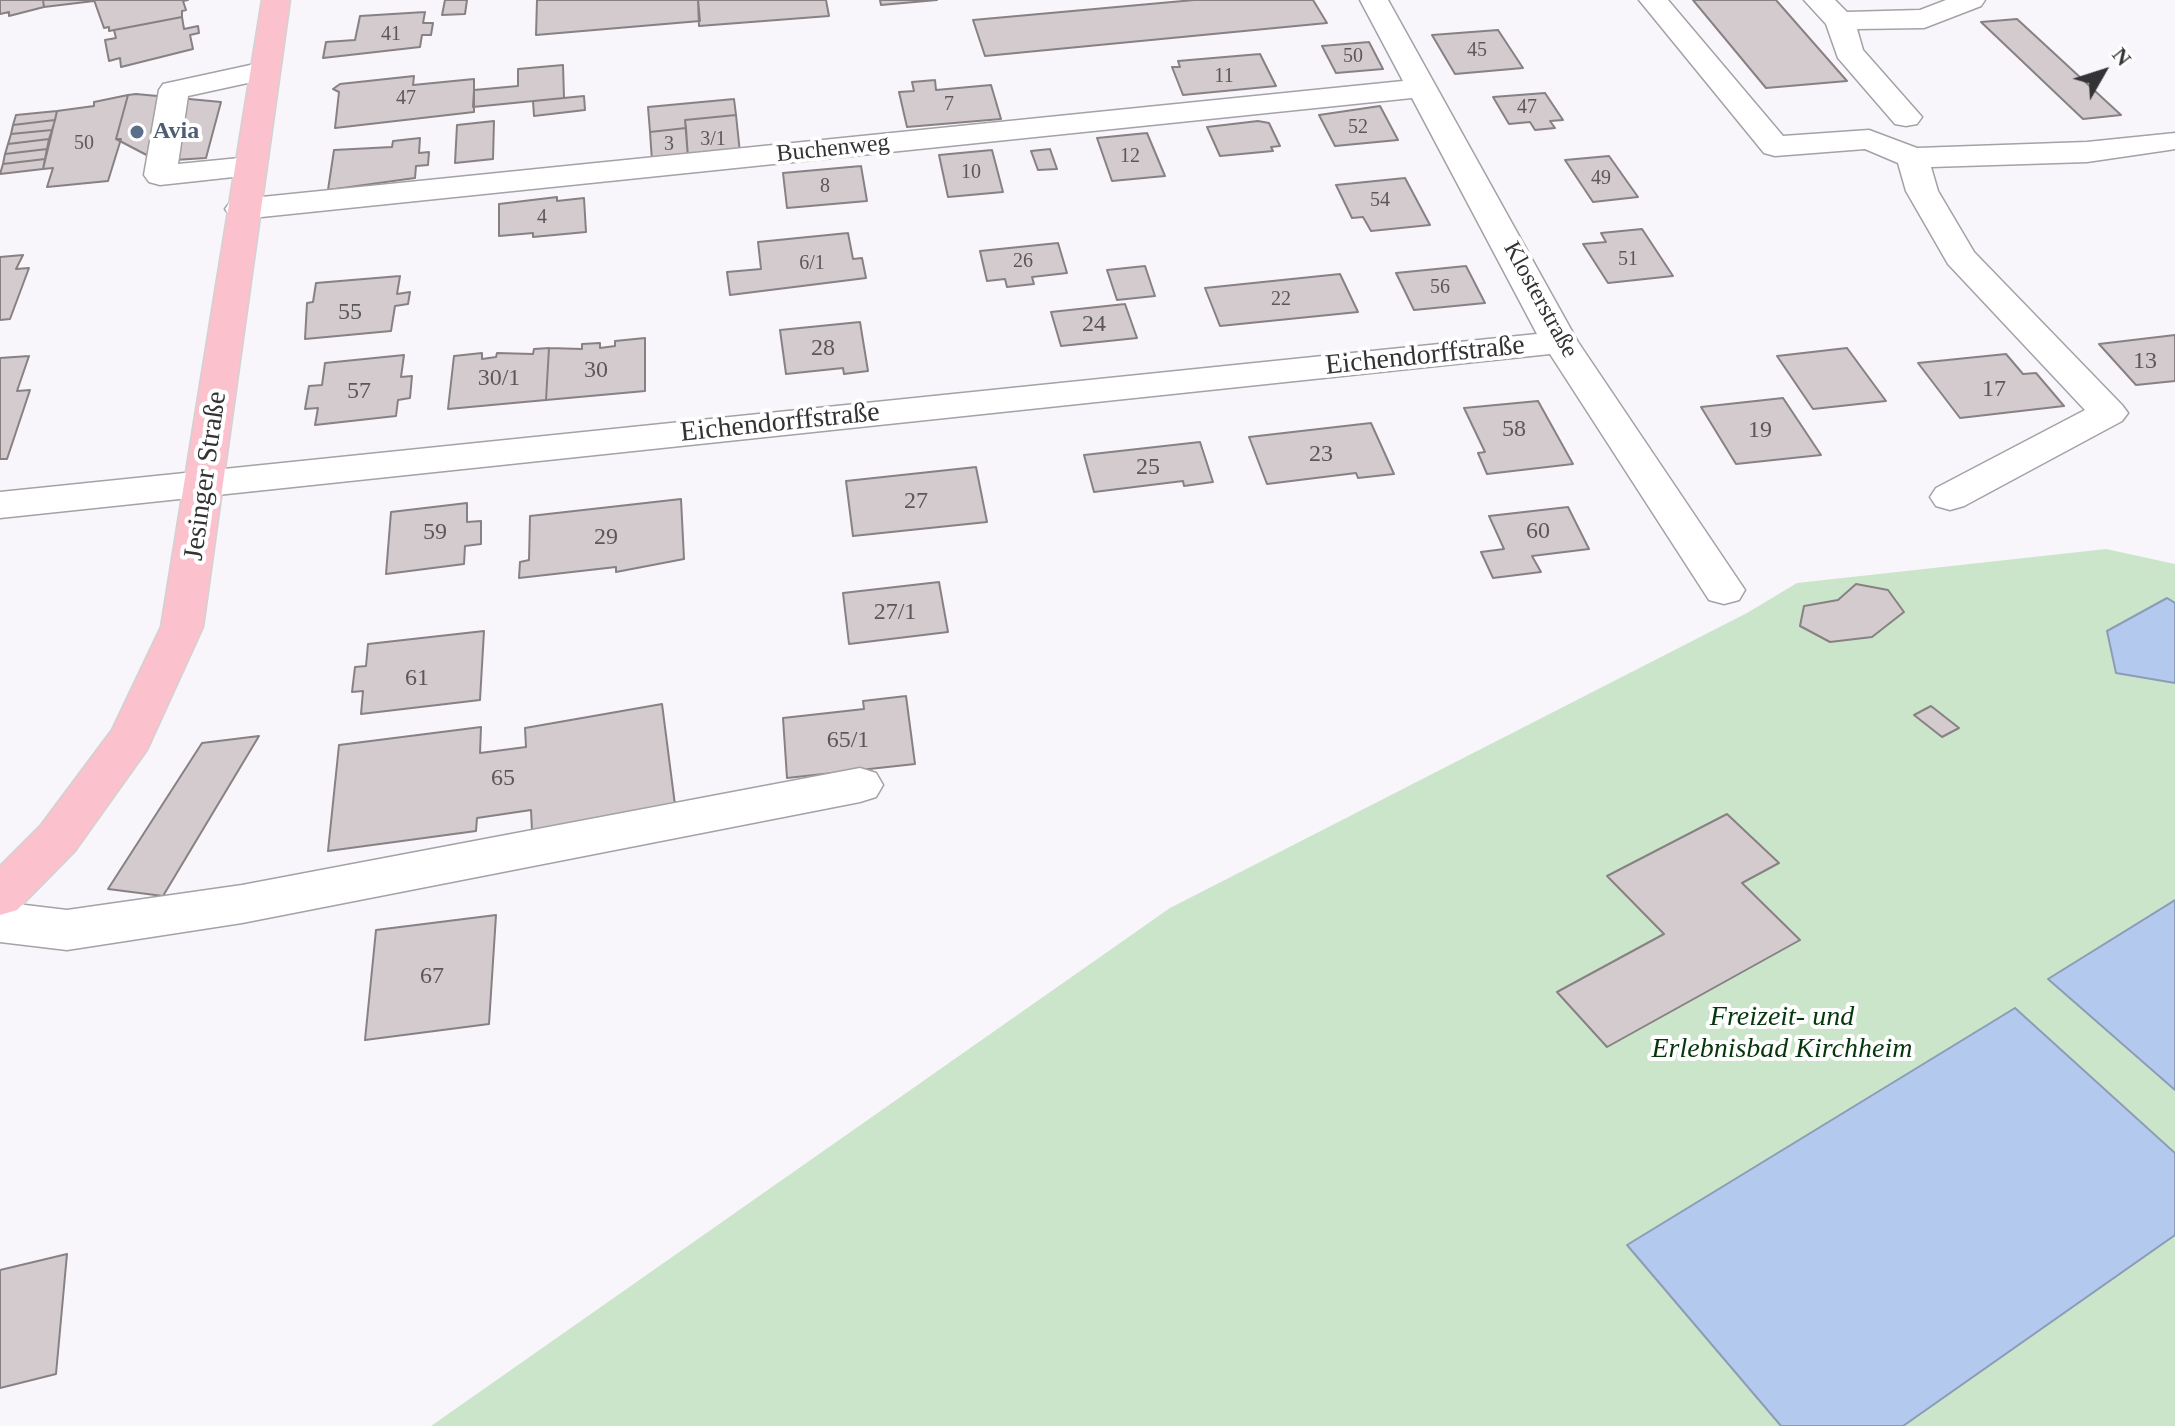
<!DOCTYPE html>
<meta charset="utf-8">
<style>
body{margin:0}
#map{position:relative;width:2175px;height:1426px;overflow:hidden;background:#f8f5fb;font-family:"Times New Roman",serif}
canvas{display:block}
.north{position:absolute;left:2063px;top:32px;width:80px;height:80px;-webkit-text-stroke:6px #fff;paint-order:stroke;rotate:51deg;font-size:22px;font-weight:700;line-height:32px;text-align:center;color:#333234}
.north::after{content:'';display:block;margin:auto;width:28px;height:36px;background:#333234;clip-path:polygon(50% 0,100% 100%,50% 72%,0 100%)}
</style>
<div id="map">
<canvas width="2175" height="1426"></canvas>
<div class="north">N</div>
</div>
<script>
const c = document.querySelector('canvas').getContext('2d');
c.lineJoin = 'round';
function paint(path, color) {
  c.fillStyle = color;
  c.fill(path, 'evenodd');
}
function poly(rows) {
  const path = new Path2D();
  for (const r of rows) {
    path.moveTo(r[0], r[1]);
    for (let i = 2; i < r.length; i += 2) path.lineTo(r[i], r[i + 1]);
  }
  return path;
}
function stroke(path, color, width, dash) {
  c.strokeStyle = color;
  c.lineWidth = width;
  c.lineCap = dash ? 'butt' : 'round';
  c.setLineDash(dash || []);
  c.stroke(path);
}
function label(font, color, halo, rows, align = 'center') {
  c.font = font + ' "Times New Roman",serif';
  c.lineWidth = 8;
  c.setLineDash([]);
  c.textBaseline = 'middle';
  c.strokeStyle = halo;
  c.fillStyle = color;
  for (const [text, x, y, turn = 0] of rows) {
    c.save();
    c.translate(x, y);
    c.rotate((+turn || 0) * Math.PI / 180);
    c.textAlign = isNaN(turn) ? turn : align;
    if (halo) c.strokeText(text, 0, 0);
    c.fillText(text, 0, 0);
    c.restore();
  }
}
const green = poly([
 [2106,549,2175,564,2175,1426,431,1426,1170,908,1747,613,1797,583]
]);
const water = poly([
 [2167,598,2175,603,2175,683,2116,673,2107,631,2167,598],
 [2175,900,2175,1090,2048,979,2175,900],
 [2015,1008,2175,1153,2175,1235,1903,1426,1781,1426,1627,1245,2015,1008]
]);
const building = poly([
 [0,0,43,0,44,7,9,16,9,12,0,14,0,0],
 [43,0,94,0,94,1,44,7,43,0],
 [188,0,183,1,186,10,182,11,182,17,109,31,109,27,104,28,94,0,188,0],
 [445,0,467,0,465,14,442,15,445,0],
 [537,0,698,0,700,21,536,35,537,0],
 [698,0,826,0,829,16,699,26,698,0],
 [880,0,937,0,881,5,880,0],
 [1194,0,1313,0,1327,23,985,56,973,20,1194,0],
 [1693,0,1776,0,1847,81,1766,88,1693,0],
 [425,12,423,23,433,23,431,35,422,35,420,47,323,58,326,42,355,40,360,16,425,12],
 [182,17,184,29,198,26,199,33,190,35,193,49,121,67,120,58,109,61,105,40,116,38,114,30,182,17],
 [2017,19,2121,115,2083,119,1981,22,2017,19],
 [1498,30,1523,68,1455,74,1432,35,1498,30],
 [1369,42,1383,69,1336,73,1322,46,1369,42],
 [1260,54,1276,86,1183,95,1172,67,1180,67,1178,61,1260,54],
 [563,65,564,98,473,107,474,90,518,86,518,69,563,65],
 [414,76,413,85,474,79,474,112,335,128,339,92,333,89,340,84,414,76],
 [935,80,936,90,991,85,1001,119,907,127,899,92,914,91,912,82,935,80],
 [1545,93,1563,120,1550,121,1555,128,1535,130,1530,122,1509,124,1493,97,1545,93],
 [136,94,221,102,206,158,158,161,116,139,128,95,136,94],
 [128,95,116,139,121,139,108,181,47,187,53,168,43,169,57,111,94,106,94,102,128,95],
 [584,96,585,110,534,116,533,101,584,96],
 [734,99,736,115,685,120,686,128,650,132,648,107,734,99],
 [1380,106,1398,140,1335,146,1319,115,1380,106],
 [57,111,55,120,13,125,16,115,57,111],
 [736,115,740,153,688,158,685,120,736,115],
 [55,120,52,130,11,134,13,125,55,120],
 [494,121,493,159,455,163,457,125,494,121],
 [1258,121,1269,123,1280,146,1271,147,1273,151,1220,156,1207,127,1258,121],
 [686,128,688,158,652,161,650,132,686,128],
 [52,130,49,139,8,144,11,134,52,130],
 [1147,133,1165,176,1112,181,1097,138,1147,133],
 [420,138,419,153,429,152,428,165,416,166,415,178,328,190,334,150,392,147,393,141,420,138],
 [49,139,47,149,5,154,8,144,49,139],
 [47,149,45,159,3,164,5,154,47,149],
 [1050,149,1057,169,1038,170,1031,151,1050,149],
 [992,150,1003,192,948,197,939,155,992,150],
 [1609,156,1638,197,1593,202,1565,160,1609,156],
 [45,159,43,169,0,174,3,164,45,159],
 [861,166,867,201,787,208,783,173,861,166],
 [1405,178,1430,225,1371,231,1363,217,1352,218,1336,185,1405,178],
 [557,197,557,201,584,198,586,232,533,237,533,233,499,236,499,204,557,197],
 [1642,229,1673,276,1608,283,1583,244,1606,242,1601,233,1642,229],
 [848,233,853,259,862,258,866,278,730,295,727,272,761,269,758,242,848,233],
 [1058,243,1067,273,1032,277,1034,284,1007,287,1005,279,987,281,980,251,1058,243],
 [23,255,16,269,29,268,10,319,0,320,0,257,23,255],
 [1145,266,1155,296,1117,300,1107,270,1145,266],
 [1466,266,1485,303,1414,310,1396,273,1466,266],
 [1340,274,1358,312,1220,326,1205,288,1340,274],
 [400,276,397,294,410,292,408,304,395,306,391,331,305,339,307,303,313,302,316,283,400,276],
 [1125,304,1137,338,1061,346,1051,312,1125,304],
 [860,322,868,371,844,374,843,368,786,374,780,330,860,322],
 [2175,335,2175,381,2136,385,2099,344,2175,335],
 [645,338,645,391,546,400,549,348,582,349,582,344,600,343,600,348,615,346,615,341,645,338],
 [549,348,546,400,448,409,454,356,482,353,482,359,496,357,497,353,533,354,534,349,549,348],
 [1847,348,1886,401,1813,409,1777,356,1847,348],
 [2006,354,2023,374,2036,373,2064,406,1960,418,1918,363,2006,354],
 [404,355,401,377,412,376,410,398,398,400,396,416,315,425,318,408,305,409,309,386,322,385,325,363,404,355],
 [29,356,17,391,30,390,7,459,0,459,0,358,29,356],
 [1783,398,1821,455,1736,464,1701,407,1783,398],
 [1538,401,1573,464,1487,474,1478,453,1485,452,1464,408,1538,401],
 [1371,423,1394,474,1358,478,1356,473,1267,484,1249,437,1371,423],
 [1200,442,1213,482,1184,486,1183,481,1094,492,1084,455,1200,442],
 [976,467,987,522,853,536,846,481,976,467],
 [681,499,684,559,616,572,616,567,519,578,520,562,529,560,530,516,681,499],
 [467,503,467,522,481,521,481,544,465,546,464,564,386,574,391,512,467,503],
 [1568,507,1589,549,1532,556,1541,572,1493,578,1481,552,1504,549,1489,516,1568,507],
 [939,582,948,632,849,644,843,593,939,582],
 [1856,584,1888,590,1904,612,1872,637,1830,642,1800,626,1804,606,1838,600,1856,584],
 [484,631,480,700,361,714,363,691,352,692,355,667,366,666,368,644,484,631],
 [906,696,915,764,787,778,783,718,864,709,863,701,906,696],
 [662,704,675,805,532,831,531,810,477,818,476,831,328,851,339,745,481,727,480,753,526,747,525,728,662,704],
 [1931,706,1959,728,1942,737,1914,715,1931,706],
 [259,736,163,896,108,889,202,743,259,736],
 [1727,814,1779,863,1742,883,1800,940,1607,1047,1557,992,1664,934,1607,876,1727,814],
 [496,915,489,1024,365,1040,376,930,496,915],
 [67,1254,56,1374,0,1388,0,1270,67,1254]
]);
const minor = poly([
 [1360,0,1388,0,1578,342,1745,590,1739,600,1724,604,1709,600,1550,354,0,518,0,492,1537,334,1412,98,242,219,230,216,225,209,230,202,242,199,1403,81,1360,0],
 [1639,0,1668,0,1783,136,1869,130,1917,148,2087,142,2175,133,2175,149,2169,150,2087,162,1931,167,1938,191,1974,252,2122,405,2128,413,2122,421,1964,506,1950,510,1936,506,1930,497,1936,488,2085,410,1948,264,1906,191,1898,163,1865,149,1775,156,1764,153,1639,0],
 [1804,0,1835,0,1847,12,1920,10,1946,0,1985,0,1981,6,1924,28,1857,29,1863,50,1922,117,1917,124,1906,126,1895,124,1838,58,1826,24,1804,0],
 [264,62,275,65,279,71,275,77,188,96,178,164,250,157,261,160,266,167,261,174,160,185,149,182,144,175,159,90,163,84,264,62],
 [860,768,876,773,883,785,876,797,860,802,242,923,67,950,0,942,0,902,67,910,242,885,860,768]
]);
const major = poly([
 [262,0,290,0,203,627,147,750,75,851,17,910,0,915,0,866,41,825,112,730,161,627,262,0]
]);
const markers = [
 [137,132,8,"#5c6f8a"]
];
const farNumbernames = [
 ["41",391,35],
 ["45",1477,51],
 ["50",1353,57],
 ["11",1224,77],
 ["47",406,99],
 ["7",949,105],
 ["47",1527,108],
 ["52",1358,128],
 ["3/1",713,140],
 ["50",84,144],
 ["3",669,145],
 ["12",1130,157],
 ["10",971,173],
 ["49",1601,179],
 ["8",825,187],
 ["54",1380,201],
 ["4",542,218],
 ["51",1628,260],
 ["26",1023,262],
 ["6/1",812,264],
 ["56",1440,288],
 ["22",1281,300]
];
const farServicenames = [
 ["Avia",153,132]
];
const farStreetnames = [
 ["Buchenweg",833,149,-6],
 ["Klosterstraße",1540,300,61]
];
const numberNames = [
 ["55",350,313],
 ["24",1094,325],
 ["28",823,349],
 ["13",2145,362],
 ["30",596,371],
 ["30/1",499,379],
 ["17",1994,390],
 ["57",359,392],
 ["58",1514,430],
 ["19",1760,431],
 ["23",1321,455],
 ["25",1148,468],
 ["27",916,502],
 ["60",1538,532],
 ["59",435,533],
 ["29",606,538],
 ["27/1",895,613],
 ["61",417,679],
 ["65/1",848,741],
 ["65",503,779],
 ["67",432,977]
];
const streetNames = [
 ["Eichendorffstraße",1425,356,-6],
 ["Eichendorffstraße",780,423,-6],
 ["Jesinger Straße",206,476,-82]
];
const parkNames = [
 ["Freizeit- und",1782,1018],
 ["Erlebnisbad Kirchheim",1782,1050]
];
paint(green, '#cbe5cb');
paint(water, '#b3c9ed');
stroke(water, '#8d9cb6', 2);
paint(building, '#d3cbcd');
stroke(building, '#888183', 2);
stroke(minor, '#a4a1a7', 3);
stroke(major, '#d2d2d2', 3);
paint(minor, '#fff');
paint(major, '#fbc1cc');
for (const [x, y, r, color] of markers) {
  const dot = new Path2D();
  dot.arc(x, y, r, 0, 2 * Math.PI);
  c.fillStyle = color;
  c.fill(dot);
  stroke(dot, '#fff', 3);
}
label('20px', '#5b585a', null, farNumbernames);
label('bold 24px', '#4e5e75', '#fff', farServicenames, 'left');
label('24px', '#333234', '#fff', farStreetnames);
label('24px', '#5b585a', null, numberNames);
label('28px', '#333234', '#fff', streetNames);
label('italic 28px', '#06370c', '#fff', parkNames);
</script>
